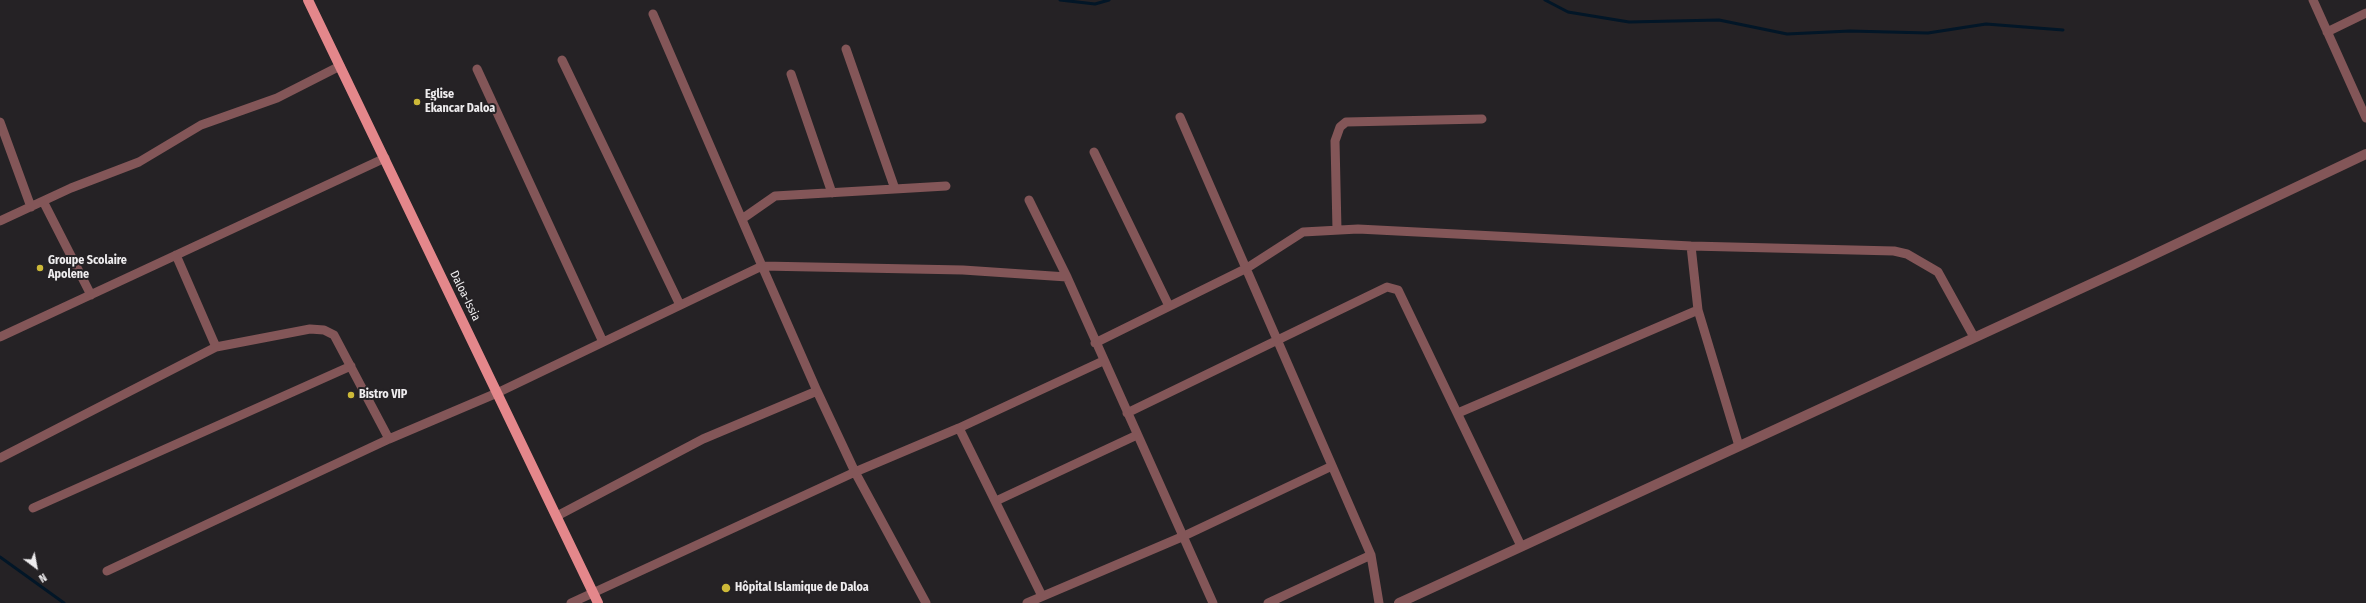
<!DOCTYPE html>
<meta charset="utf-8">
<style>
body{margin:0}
#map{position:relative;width:2366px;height:603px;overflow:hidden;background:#252225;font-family:"Fira Sans Condensed",sans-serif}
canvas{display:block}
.north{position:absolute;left:16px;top:547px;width:40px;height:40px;-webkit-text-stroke:3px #252225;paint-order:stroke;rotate:148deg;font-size:11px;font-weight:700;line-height:16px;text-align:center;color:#eeecee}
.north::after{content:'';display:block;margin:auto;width:14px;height:18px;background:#eeecee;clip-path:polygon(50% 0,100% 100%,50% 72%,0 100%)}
</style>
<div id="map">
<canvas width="2366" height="603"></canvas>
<div class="north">N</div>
</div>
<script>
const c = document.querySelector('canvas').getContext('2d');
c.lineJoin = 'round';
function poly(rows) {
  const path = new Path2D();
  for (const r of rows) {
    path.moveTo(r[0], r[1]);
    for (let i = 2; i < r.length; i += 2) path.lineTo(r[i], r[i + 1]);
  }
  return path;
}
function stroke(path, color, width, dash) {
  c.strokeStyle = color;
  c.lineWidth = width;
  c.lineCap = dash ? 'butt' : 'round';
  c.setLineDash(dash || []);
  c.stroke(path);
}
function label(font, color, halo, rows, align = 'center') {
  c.font = font + ' "Fira Sans Condensed",sans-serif';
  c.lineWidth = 4;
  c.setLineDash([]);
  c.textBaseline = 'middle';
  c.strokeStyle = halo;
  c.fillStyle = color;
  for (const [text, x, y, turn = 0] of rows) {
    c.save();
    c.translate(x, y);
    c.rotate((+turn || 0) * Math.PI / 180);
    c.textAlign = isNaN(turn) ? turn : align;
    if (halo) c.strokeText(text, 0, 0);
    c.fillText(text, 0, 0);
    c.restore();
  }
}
const stream = poly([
 [1060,0,1095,4,1109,0],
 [1545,0,1568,12,1629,22,1719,20,1787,34,1850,31,1928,33,1986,24,2063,30],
 [0,557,64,603]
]);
const minor = poly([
 [2313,0,2366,118],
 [653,14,762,266,963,270,1067,277],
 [2327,32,2366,13],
 [846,49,895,189],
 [562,60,680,305],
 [477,69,603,342],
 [791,74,832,193],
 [1180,117,1371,555,1379,603],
 [0,122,31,207],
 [1094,152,1169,306],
 [1029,200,1067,277,1213,603],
 [43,201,91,295],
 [742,219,775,196,946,186],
 [0,221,71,188,139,162,201,125,277,98,340,66],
 [1337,230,1335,141,1340,127,1346,122,1482,119],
 [1691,246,1698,310,1739,446],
 [176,255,216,347],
 [0,337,385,158],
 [1095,343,1247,268,1303,232,1358,229,1691,246,1894,251,1907,254,1938,272,1974,337],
 [1127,413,1387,287,1398,290,1521,546],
 [1458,413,1698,310],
 [959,428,1042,596],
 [0,458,216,347,310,329,324,330,334,335,389,439],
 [996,501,1137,435],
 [33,508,351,366],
 [557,516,703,439,817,391],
 [107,571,389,439,497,393,762,266,817,391,855,472,926,603],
 [571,603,855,472,959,428,1103,361],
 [1027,603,1184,536,1332,466],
 [1268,603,1371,555]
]);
const tertiary = poly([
 [1399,603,2132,265,2366,154]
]);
const primary = poly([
 [308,0,598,603]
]);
const markers = [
 [417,102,4,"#cdb938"],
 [40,268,4,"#cdb938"],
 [351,395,4,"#cdb938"],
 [726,588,5,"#cdb938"]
];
const poiNames = [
 ["Eglise",425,95],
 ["Ekancar Daloa",425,109],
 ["Groupe Scolaire",48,261],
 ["Apolene",48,275],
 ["Bistro VIP",359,395],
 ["Hôpital Islamique de Daloa",735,588]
];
const streetNames = [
 ["Daloa-Issia",465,296,64]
];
stroke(stream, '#021627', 3);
stroke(minor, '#835658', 9);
stroke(tertiary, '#835658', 10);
stroke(primary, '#e4878b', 10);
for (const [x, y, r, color] of markers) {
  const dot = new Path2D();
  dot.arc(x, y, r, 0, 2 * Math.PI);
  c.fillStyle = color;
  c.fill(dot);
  stroke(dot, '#252225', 1.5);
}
label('bold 12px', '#eeecee', '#252225', poiNames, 'left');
label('12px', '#eeecee', '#252225', streetNames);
</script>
